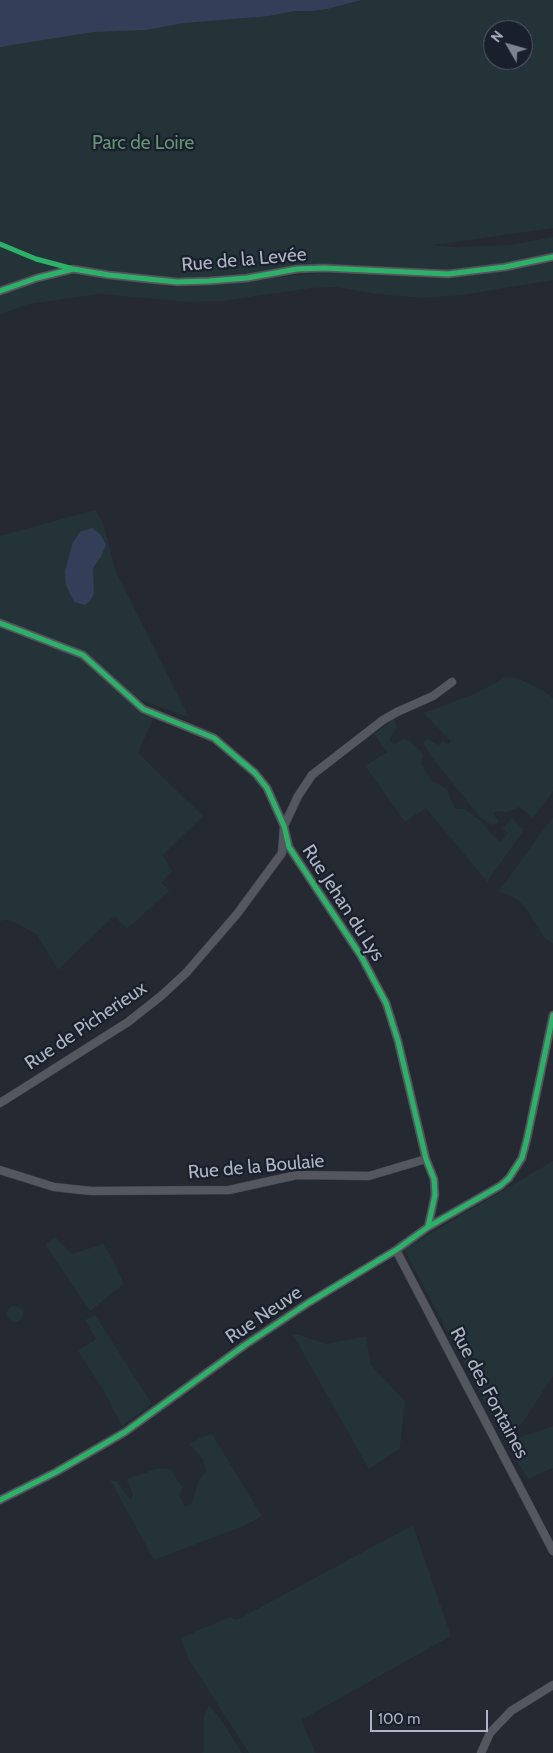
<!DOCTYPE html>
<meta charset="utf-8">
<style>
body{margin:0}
#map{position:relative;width:553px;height:1753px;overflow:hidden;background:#252931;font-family:Cabin,sans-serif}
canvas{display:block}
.north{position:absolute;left:483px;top:20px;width:50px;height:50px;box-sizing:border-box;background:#191f2b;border:1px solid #545b68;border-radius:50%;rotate:308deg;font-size:14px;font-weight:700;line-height:20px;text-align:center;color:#adb4c3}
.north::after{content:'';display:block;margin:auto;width:18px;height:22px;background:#7d8390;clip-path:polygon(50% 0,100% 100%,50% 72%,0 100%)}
.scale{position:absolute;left:370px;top:1710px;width:118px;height:22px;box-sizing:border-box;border:2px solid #adb4c3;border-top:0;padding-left:6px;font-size:15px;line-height:18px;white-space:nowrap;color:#adb4c3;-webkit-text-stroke:4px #191f2b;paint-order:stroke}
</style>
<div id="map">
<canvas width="553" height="1753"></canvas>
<div class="north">N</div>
<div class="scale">100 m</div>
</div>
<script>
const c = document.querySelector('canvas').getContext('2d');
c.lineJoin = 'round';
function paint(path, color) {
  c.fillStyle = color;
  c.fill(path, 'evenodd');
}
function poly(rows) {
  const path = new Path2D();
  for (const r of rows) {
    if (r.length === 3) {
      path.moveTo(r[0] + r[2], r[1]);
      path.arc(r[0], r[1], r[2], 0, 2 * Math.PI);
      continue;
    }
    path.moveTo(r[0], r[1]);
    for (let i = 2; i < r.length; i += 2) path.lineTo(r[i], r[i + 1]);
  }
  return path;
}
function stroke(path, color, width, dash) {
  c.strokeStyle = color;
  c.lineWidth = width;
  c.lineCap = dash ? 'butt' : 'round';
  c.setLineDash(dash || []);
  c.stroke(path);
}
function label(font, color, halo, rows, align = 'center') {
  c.font = font + ' Cabin,sans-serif';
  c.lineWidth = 4.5;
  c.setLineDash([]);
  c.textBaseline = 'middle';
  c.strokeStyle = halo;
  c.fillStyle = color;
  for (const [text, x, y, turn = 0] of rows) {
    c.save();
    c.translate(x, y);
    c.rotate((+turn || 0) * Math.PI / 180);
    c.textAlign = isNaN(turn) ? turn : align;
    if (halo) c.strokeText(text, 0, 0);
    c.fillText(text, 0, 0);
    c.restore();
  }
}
const green = poly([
 [0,0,553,0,553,228,434,245,452,247,486,246,509,245,553,237,553,255,504,265,450,271,352,266,196,280,162,285,171,287,210,285,318,273,443,277,553,262,553,280,462,295,422,298,376,294,335,287,311,288,222,301,188,302,100,294,28,304,0,315],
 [493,30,523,30,523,60,493,60],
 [95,510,103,523,116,572,189,717,135,698,85,653,0,619,0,536],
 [73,542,101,557,93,568],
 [0,625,82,658,141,714,154,717,138,753,203,816,163,855,172,871,161,883,170,890,127,929,114,916,58,970,37,935,17,923,6,920,0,921],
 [506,677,517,678,544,691,553,698,553,791,533,818,520,807,507,812,497,811,494,813,499,823,491,825,480,817,430,755,423,743,427,739,438,745,443,741,448,744,450,741,424,713,474,694],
 [394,719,397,726,390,740,394,744,404,739,410,741,423,754,421,764,431,780,447,789,455,809,465,809,481,821,492,835,501,842,508,833,502,829,512,818,524,830,487,882,426,808,405,822,365,766,387,752,374,734],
 [553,817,553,944,544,938,527,909,514,897,498,892],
 [553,1161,553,1376,523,1422,507,1442,553,1426,553,1468,528,1479,506,1443,404,1249],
 [55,1237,72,1254,103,1244,112,1258,124,1284,90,1311,45,1244],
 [15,1314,8],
 [95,1315,152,1404,122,1426,102,1388,78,1351,96,1339,85,1320],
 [293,1335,301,1335,326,1344,366,1336,371,1365,405,1401,400,1448,369,1469],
 [212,1434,262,1516,246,1525,154,1560,110,1480,117,1481,130,1500,133,1495,127,1479,156,1469,171,1469,176,1479,183,1487,179,1495,185,1507,192,1503,198,1482,206,1472,204,1460,189,1444,200,1438],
 [413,1525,451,1636,301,1720,316,1753,249,1753,189,1660,181,1639,201,1629,230,1617,237,1620],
 [209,1706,220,1718,242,1753,202,1753,204,1750,204,1716]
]);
const water = poly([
 [0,0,361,0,327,9,311,11,294,11,269,16,184,23,146,30,93,32,0,47],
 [92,528,101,535,106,545,101,557,93,568,94,594,90,601,85,605,74,602,66,585,65,571,73,542,80,532]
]);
const minor = poly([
 [0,291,37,278,73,269,109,275,177,282,209,281,247,278,297,269,324,268,448,274,505,267,553,257],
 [0,623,83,655,143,709,214,738,255,773,267,788,284,826,289,847,361,956,386,1003,398,1041,426,1159,434,1179,435,1195,428,1227],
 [0,1103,128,1022,161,996,186,973,237,914,282,853,284,826,298,796,312,775,383,720,397,712,433,696,452,682],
 [0,1170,54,1187,91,1191,229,1190,297,1175,369,1176,426,1159],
 [396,1250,553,1551],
 [0,1500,56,1472,125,1432,245,1345,308,1303,396,1250,428,1227,500,1186,509,1178,522,1158,527,1139,553,1015],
 [481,1753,490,1733,511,1711,553,1685]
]);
const cycleway = poly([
 [0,244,36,259,70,268],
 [0,291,37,278,73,269,109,275,177,282,209,281,247,278,297,269,324,268,448,274,505,267,553,257],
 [0,623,83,655,143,709,214,738,255,773,267,788,284,826,289,847,361,956,386,1003,398,1041,426,1159,434,1179,435,1195,428,1227],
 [0,1500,56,1472,125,1432,245,1345,308,1303,396,1250,428,1227,500,1186,509,1178,522,1158,527,1139,553,1015]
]);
const parkNames = [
 ["Parc de Loire",143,143]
];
const streetNames = [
 ["Rue de la Levée",244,260,-5],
 ["Rue Jehan du Lys",343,903,57],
 ["Rue de Picherieux",86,1026,-34],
 ["Rue de la Boulaie",256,1167,-5],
 ["Rue Neuve",264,1315,-34],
 ["Rue des Fontaines",489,1393,62]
];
paint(green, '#233337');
paint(water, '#333f59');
stroke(minor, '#41444a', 9);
stroke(minor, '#54575f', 8);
stroke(cycleway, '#2db169', 5);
label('19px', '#669375', '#191f2b', parkNames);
label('19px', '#adb4c3', '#191f2b', streetNames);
</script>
